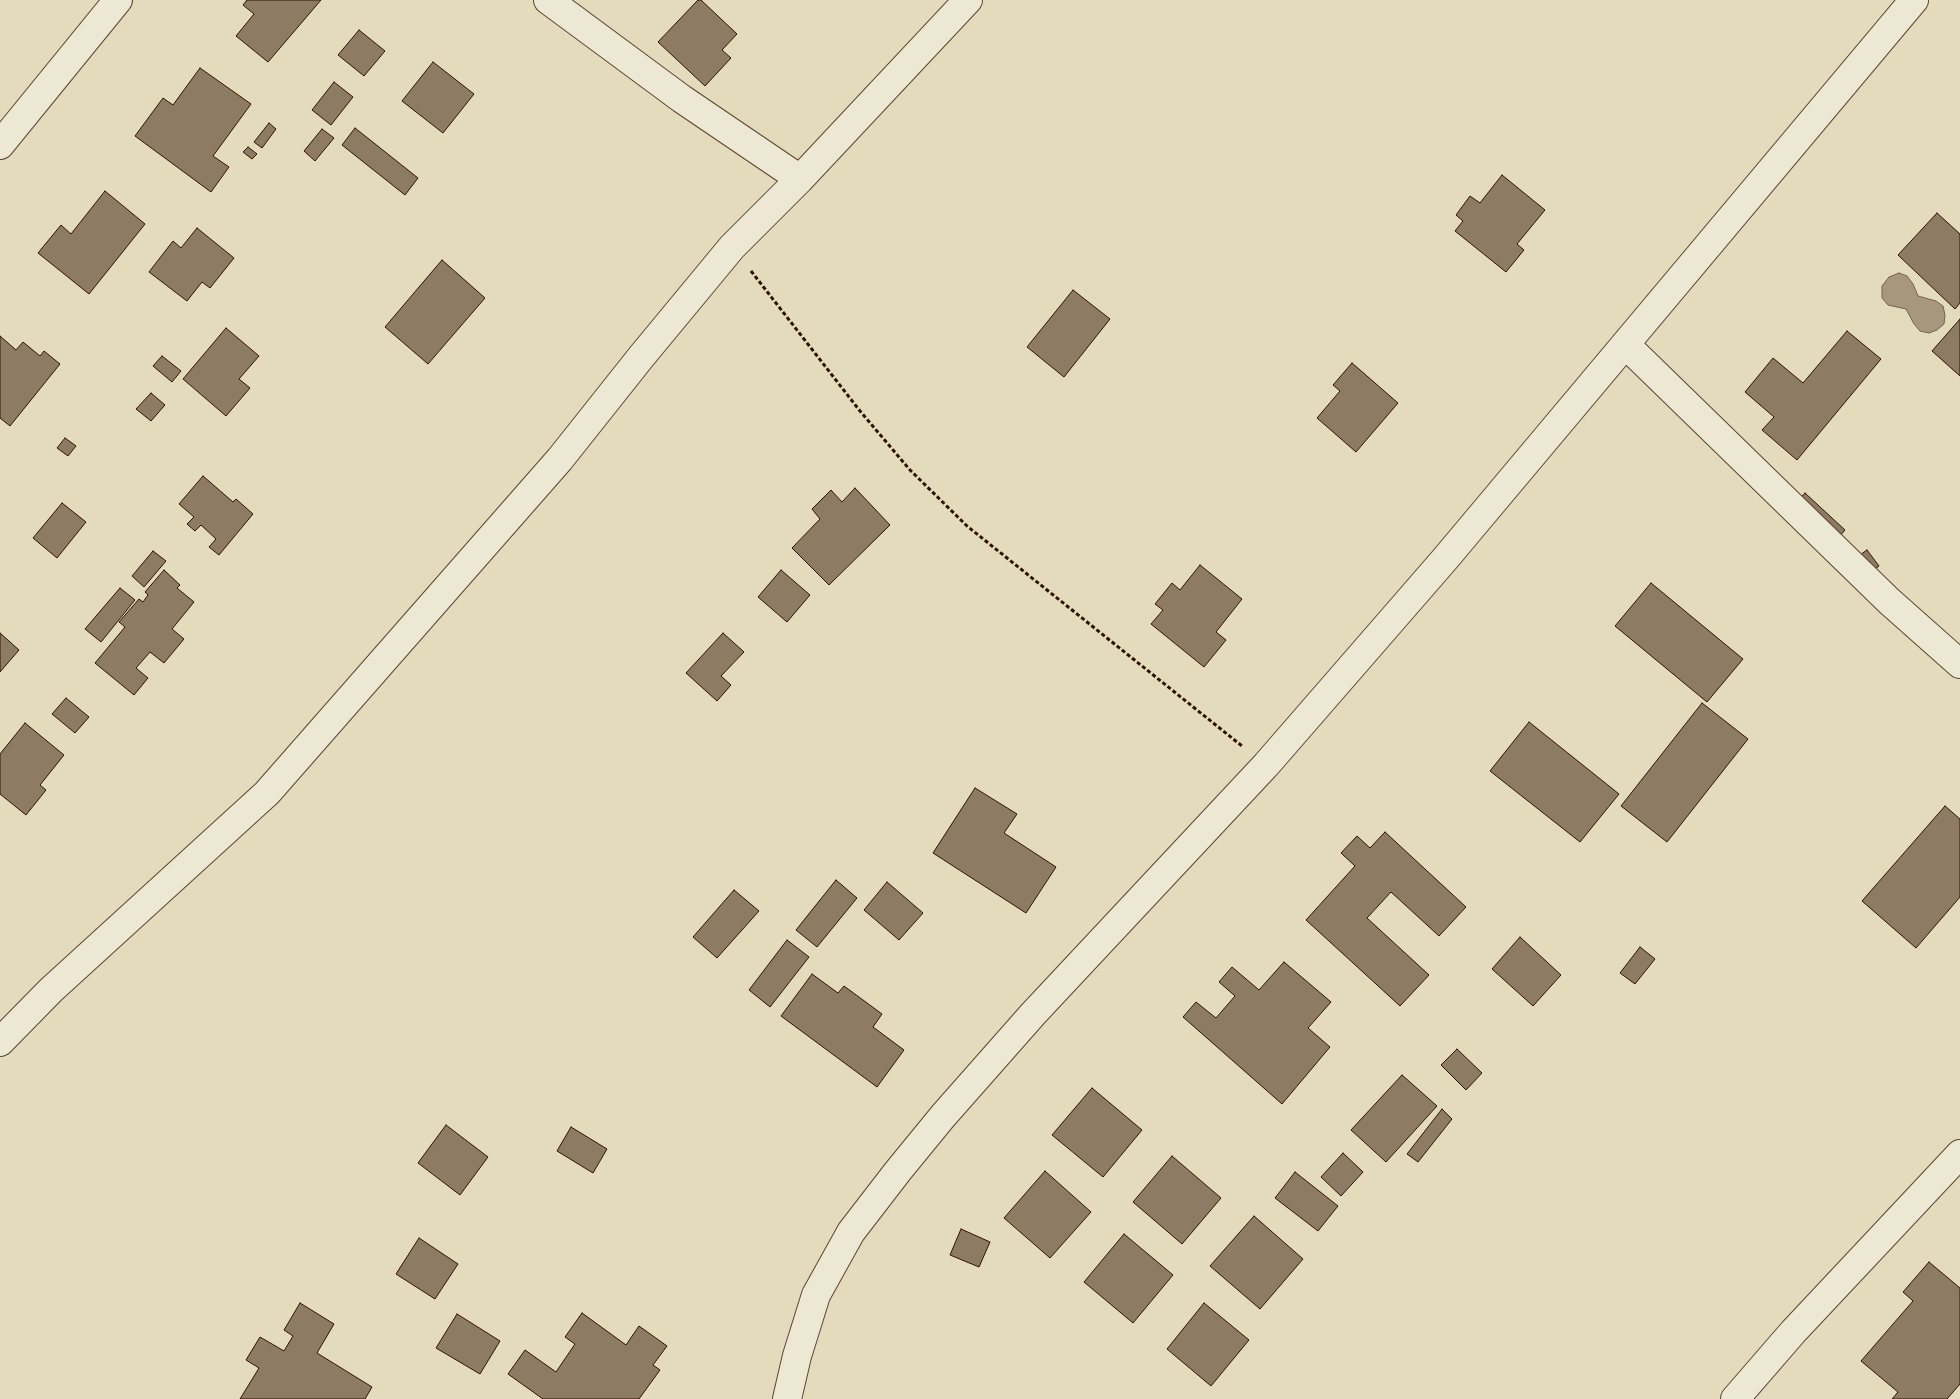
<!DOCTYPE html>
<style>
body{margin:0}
canvas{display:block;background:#e4dbbc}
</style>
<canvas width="1960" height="1399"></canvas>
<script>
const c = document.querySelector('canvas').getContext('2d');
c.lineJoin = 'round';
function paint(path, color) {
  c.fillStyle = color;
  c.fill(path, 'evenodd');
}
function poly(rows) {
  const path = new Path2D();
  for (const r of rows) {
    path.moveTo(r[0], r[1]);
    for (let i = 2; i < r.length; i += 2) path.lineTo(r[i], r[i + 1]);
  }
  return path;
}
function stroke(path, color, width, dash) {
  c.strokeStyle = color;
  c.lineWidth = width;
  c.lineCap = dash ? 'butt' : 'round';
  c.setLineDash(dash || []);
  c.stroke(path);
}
const water = poly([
 [1899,273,1907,276,1913,284,1918,296,1936,301,1943,306,1945,315,1944,324,1937,330,1929,333,1920,331,1914,324,1906,309,1888,305,1882,298,1882,286,1889,277,1899,273]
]);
const building = poly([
 [247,0,321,0,268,62,236,36,254,14,243,5,247,0],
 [698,0,701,0,737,34,722,50,731,58,705,86,658,42,698,0],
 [359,30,385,51,364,76,338,55,359,30],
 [433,62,474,94,443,133,402,101,433,62],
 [200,68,251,104,213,156,229,167,211,192,135,136,163,98,173,105,200,68],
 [334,82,353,97,331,125,312,110,334,82],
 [269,123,276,129,262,148,254,142,269,123],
 [355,128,418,178,405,195,342,145,355,128],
 [322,129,334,138,315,161,304,151,322,129],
 [248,147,257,154,252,159,243,152,248,147],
 [1502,175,1545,210,1517,244,1524,250,1506,272,1455,231,1463,221,1456,215,1470,196,1480,203,1502,175],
 [105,191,145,224,89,294,38,253,61,225,71,234,105,191],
 [1937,213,1960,234,1960,303,1955,309,1898,255,1937,213],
 [197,228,234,258,210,288,202,282,187,301,149,272,173,241,181,248,197,228],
 [442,260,485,298,428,364,385,327,442,260],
 [1073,290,1110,319,1064,377,1027,347,1073,290],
 [1960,319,1960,376,1932,351,1960,319],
 [226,328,259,356,239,379,250,388,226,416,183,379,226,328],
 [1847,331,1881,359,1797,460,1762,430,1774,417,1745,392,1773,358,1803,383,1847,331],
 [0,336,16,350,23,342,40,356,44,351,60,364,10,426,0,418,0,336],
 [162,356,181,371,172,382,153,366,162,356],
 [1352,363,1398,403,1356,452,1317,418,1340,391,1333,385,1352,363],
 [151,393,165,405,151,421,136,409,151,393],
 [65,438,76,446,68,456,57,448,65,438],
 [203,476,233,502,236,499,253,514,219,555,209,547,216,539,201,525,195,531,187,524,194,517,179,504,203,476],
 [855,488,890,525,829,585,792,548,820,519,812,509,831,490,842,502,855,488],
 [1805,493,1845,530,1833,544,1792,507,1805,493],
 [62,503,86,522,57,558,33,538,62,503],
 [1867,550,1879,566,1865,576,1853,560,1867,550],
 [153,551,166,561,144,587,132,576,153,551],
 [1200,565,1242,599,1216,632,1226,640,1204,667,1151,624,1163,610,1155,604,1172,583,1180,590,1200,565],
 [164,570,180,585,177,588,194,602,172,629,184,639,164,663,150,652,136,668,148,678,134,695,95,663,125,627,119,622,139,599,143,602,148,595,145,592,164,570],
 [781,570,810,595,787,622,758,597,781,570],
 [1651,583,1743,659,1707,702,1615,626,1651,583],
 [120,588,135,600,101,642,85,629,120,588],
 [0,633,19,650,0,672,0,633],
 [723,633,744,652,721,676,731,685,717,701,686,673,723,633],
 [66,698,89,717,75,733,52,714,66,698],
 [1702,703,1748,739,1667,842,1621,806,1702,703],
 [1529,722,1619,794,1580,842,1490,771,1529,722],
 [25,723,64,755,40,785,46,790,26,815,0,794,0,754,25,723],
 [975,788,1017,814,1004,833,1056,867,1026,913,933,853,975,788],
 [1945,806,1960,819,1960,897,1916,948,1862,901,1945,806],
 [1385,832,1466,907,1439,936,1391,892,1367,918,1429,975,1400,1006,1306,920,1355,866,1341,853,1357,836,1370,848,1385,832],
 [836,880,857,898,817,947,796,930,836,880],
 [887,882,923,913,899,940,864,910,887,882],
 [734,890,759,911,717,958,693,937,734,890],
 [1520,937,1561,975,1533,1006,1492,969,1520,937],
 [787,940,809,957,770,1007,749,990,787,940],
 [1640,947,1655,959,1635,984,1620,973,1640,947],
 [1284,962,1331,1002,1308,1028,1330,1047,1282,1104,1183,1017,1196,1002,1216,1018,1235,996,1219,982,1232,967,1259,990,1284,962],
 [812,974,838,993,844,986,882,1014,873,1027,904,1050,877,1087,781,1016,812,974],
 [1457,1049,1482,1073,1466,1090,1441,1065,1457,1049],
 [1402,1075,1437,1106,1386,1162,1351,1130,1402,1075],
 [1092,1088,1142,1130,1103,1177,1052,1135,1092,1088],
 [1442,1109,1452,1119,1418,1162,1407,1154,1442,1109],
 [446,1125,488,1157,460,1195,418,1163,446,1125],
 [571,1127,607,1149,593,1173,557,1151,571,1127],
 [1343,1153,1363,1172,1341,1196,1321,1177,1343,1153],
 [1172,1156,1221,1198,1182,1244,1133,1202,1172,1156],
 [1045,1171,1091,1212,1050,1258,1004,1218,1045,1171],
 [1295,1172,1338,1206,1318,1231,1275,1198,1295,1172],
 [1254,1216,1303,1259,1260,1309,1210,1266,1254,1216],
 [961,1229,990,1242,979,1267,950,1255,961,1229],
 [1124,1234,1173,1275,1133,1323,1084,1282,1124,1234],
 [419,1238,458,1264,435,1299,396,1274,419,1238],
 [1929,1262,1960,1288,1960,1384,1947,1399,1892,1399,1898,1392,1861,1361,1913,1301,1903,1292,1929,1262],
 [300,1303,334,1324,317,1353,372,1387,365,1399,240,1399,259,1368,246,1360,260,1337,284,1351,293,1336,284,1330,300,1303],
 [1204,1303,1249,1340,1211,1386,1167,1349,1204,1303],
 [582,1313,626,1345,639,1326,667,1346,653,1365,660,1370,639,1399,543,1399,508,1374,525,1350,556,1372,575,1344,565,1337,582,1313],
 [457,1314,500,1341,480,1374,436,1348,457,1314]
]);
const path = poly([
 [751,271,860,411,910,470,967,526,1242,746]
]);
const street = poly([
 [548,0,682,99,800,179],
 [0,145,118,0],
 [1626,345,1889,601,1960,664],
 [0,1042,51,990,267,793,560,459,641,357,732,247,800,179,968,0],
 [787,1399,797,1356,816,1295,851,1232,898,1171,943,1116,1033,1014,1266,765,1445,559,1914,0],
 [1735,1399,1793,1332,1960,1154]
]);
paint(water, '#a7977d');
stroke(water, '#77624d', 1);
paint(building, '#8e7b64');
stroke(building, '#301204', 1);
stroke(street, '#5d4432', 30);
stroke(path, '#301204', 3, [4, 2.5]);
stroke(street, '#ede8d3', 28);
</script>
